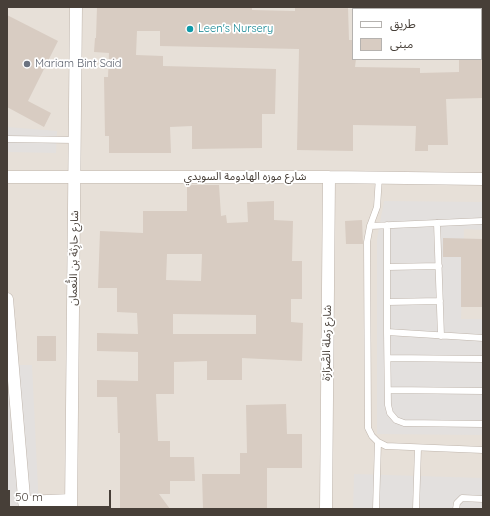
<!DOCTYPE html>
<meta charset="utf-8">
<style>
body{margin:0}
#map{position:relative;width:490px;height:516px;overflow:hidden;background:#f4efea;font-family:Quicksand,"Noto Sans Arabic",sans-serif}
canvas{display:block}
.frame{position:absolute;inset:0;border:8px solid #473f38;pointer-events:none}
.legend{position:absolute;left:352px;top:8px;width:130px;height:52px;box-sizing:border-box;background:#fff;border:1px solid #b5b2af;margin:0;padding:5px 7px;list-style:none;font-size:12px;color:#473f38}
.legend li{display:flex;align-items:center;gap:8px;height:20px}
.legend b{width:20px;border:1px solid #b5b2af}
.scale{position:absolute;left:8px;top:490px;width:103px;height:18px;box-sizing:border-box;border:2px solid #473f38;border-top:0;padding-left:5px;font-size:12px;line-height:14px;white-space:nowrap;color:#473f38;-webkit-text-stroke:3px #fff;paint-order:stroke}
</style>
<div id="map">
<canvas width="490" height="516"></canvas>
<div class="frame"></div>
<ul class="legend">
<li><b style="height:5px;background:#fff"></b>طريق</li>
<li><b style="height:11px;background:#d8ccc2"></b>مبنى</li>
</ul>
<div class="scale">50 m</div>
</div>
<script>
const c = document.querySelector('canvas').getContext('2d');
c.lineJoin = 'round';
function paint(path, color) {
  c.fillStyle = color;
  c.fill(path, 'evenodd');
}
function poly(rows) {
  const path = new Path2D();
  for (const r of rows) {
    path.moveTo(r[0], r[1]);
    for (let i = 2; i < r.length; i += 2) path.lineTo(r[i], r[i + 1]);
  }
  return path;
}
function stroke(path, color, width, dash) {
  c.strokeStyle = color;
  c.lineWidth = width;
  c.lineCap = dash ? 'butt' : 'round';
  c.setLineDash(dash || []);
  c.stroke(path);
}
function label(font, color, halo, rows, align = 'center') {
  c.font = font + ' Quicksand,"Noto Sans Arabic",sans-serif';
  c.lineWidth = 3.5;
  c.setLineDash([]);
  c.textBaseline = 'middle';
  c.strokeStyle = halo;
  c.fillStyle = color;
  for (const [text, x, y, turn = 0] of rows) {
    c.save();
    c.translate(x, y);
    c.rotate((+turn || 0) * Math.PI / 180);
    c.textAlign = isNaN(turn) ? turn : align;
    if (halo) c.strokeText(text, 0, 0);
    c.fillText(text, 0, 0);
    c.restore();
  }
}
const residential = poly([
 [7,7,483,7,483,509,7,509],
 [353,9,481,9,481,59,353,59]
]);
const parking = poly([
 [7,127,57,131,56,153,7,152],
 [384,201,483,202,483,230,464,229,461,319,483,319,483,435,377,434,377,239],
 [7,365,32,365,39,509,7,509],
 [354,474,483,478,483,509,353,509]
]);
const building = poly([
 [97,7,252,7,252,10,295,11,295,7,348,7,349,40,353,40,353,59,356,59,355,67,420,68,420,73,459,72,459,59,483,59,483,98,446,99,448,145,428,145,428,151,415,151,416,126,353,125,353,151,297,150,299,49,160,46,160,31,137,31,136,55,163,56,163,66,276,69,275,114,262,114,262,148,192,149,192,126,170,127,171,153,109,153,109,136,105,136,104,77,108,77,109,53,94,52,95,38,96,38],
 [7,15,58,41,28,101,51,113,44,127,7,107],
 [187,185,219,185,221,216,226,215,227,223,248,222,247,202,274,201,274,220,293,221,292,261,302,261,302,299,291,299,291,322,303,323,302,361,242,358,242,380,207,380,207,361,174,362,174,394,156,394,158,441,170,441,170,457,194,457,195,481,170,481,170,494,159,494,170,509,120,509,120,433,118,433,117,397,97,397,97,380,138,381,138,352,97,351,97,333,138,334,137,313,117,312,117,288,98,288,100,231,143,233,143,211,187,211],
 [167,254,202,254,201,281,166,280],
 [173,314,256,315,256,334,173,334],
 [362,220,363,244,346,244,345,221],
 [443,238,483,239,483,307,461,307,461,257,443,257],
 [37,336,56,336,56,361,37,361],
 [286,404,287,434,302,434,302,468,267,468,267,509,203,509,202,474,240,474,240,453,247,453,246,405]
]);
const lane = poly([
 [7,139,75,140],
 [379,177,377,207,370,226,367,242,368,428,372,436,378,442,386,446,483,450],
 [437,223,441,336],
 [387,225,387,332,388,405,390,413,396,420,404,423,483,424],
 [370,226,483,221],
 [387,267,439,266],
 [387,302,440,301],
 [387,332,483,338],
 [388,358,483,359],
 [388,390,483,391],
 [376,509,378,442],
 [416,509,418,448],
 [456,509,457,503,462,498,483,499]
]);
const street = poly([
 [7,177,329,177,483,179],
 [7,299,25,509],
 [24,502,71,500],
 [71,509,76,7],
 [326,509,329,177]
]);
const markers = [
 [190,29,4,"#0f9aa8"],
 [27,64,4,"#6b7280"]
];
const cultureNames = [
 ["Leen's Nursery",198,29]
];
const worshipNames = [
 ["Mariam Bint Said",35,64]
];
const streetNames = [
 ["شارع موزه الهادومة السويدي",245,177],
 ["شارع حارِثة بن النُّعمان",74,258,-89],
 ["شارع رَملة الصَّرَارَة",327,343,-89]
];
paint(residential, '#e7e0d8');
paint(parking, '#e3e0de');
paint(building, '#d8ccc2');
stroke(lane, '#bfb5ac', 7);
stroke(street, '#bfb5ac', 13);
stroke(lane, '#fff', 6);
stroke(street, '#fff', 12);
for (const [x, y, r, color] of markers) {
  const dot = new Path2D();
  dot.arc(x, y, r, 0, 2 * Math.PI);
  c.fillStyle = color;
  c.fill(dot);
  stroke(dot, '#fff', 1.5);
}
label('11px', '#0d838f', '#fff', cultureNames, 'left');
label('11px', '#5b616d', '#fff', worshipNames, 'left');
label('11px', '#473f38', '#fff', streetNames);
</script>
